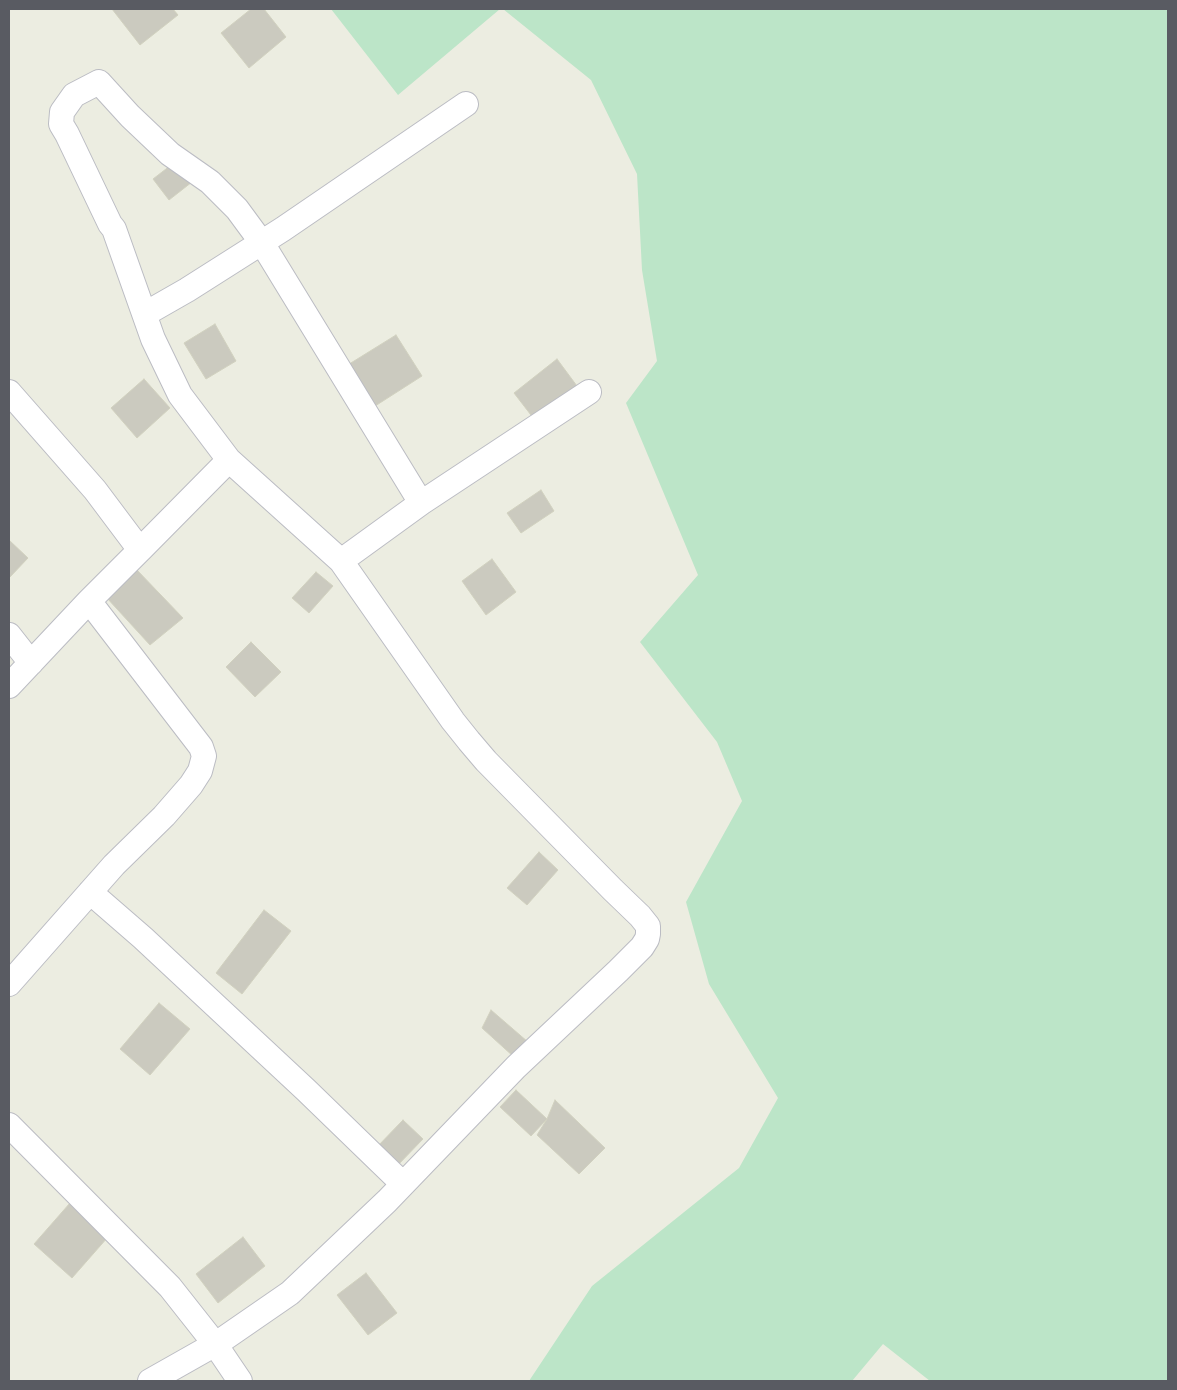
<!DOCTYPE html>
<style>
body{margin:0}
#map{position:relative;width:1177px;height:1390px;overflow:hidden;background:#ecede1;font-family:Arial,sans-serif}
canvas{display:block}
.frame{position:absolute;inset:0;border:10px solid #595b62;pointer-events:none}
</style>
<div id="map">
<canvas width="1177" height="1390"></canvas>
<div class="frame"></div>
</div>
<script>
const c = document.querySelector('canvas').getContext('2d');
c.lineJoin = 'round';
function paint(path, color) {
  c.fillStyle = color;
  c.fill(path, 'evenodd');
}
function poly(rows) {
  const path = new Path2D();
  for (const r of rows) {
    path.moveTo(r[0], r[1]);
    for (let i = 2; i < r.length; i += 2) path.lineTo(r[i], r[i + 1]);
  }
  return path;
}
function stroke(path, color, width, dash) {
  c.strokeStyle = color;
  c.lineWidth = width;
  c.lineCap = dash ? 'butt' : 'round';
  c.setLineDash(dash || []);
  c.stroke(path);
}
const green = poly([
 [331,9,500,9,398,95],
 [503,9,1168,9,1168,1381,930,1381,883,1344,852,1381,529,1381,592,1286,739,1168,778,1098,709,984,686,902,742,801,717,742,640,642,698,575,626,403,657,361,642,270,637,174,591,80]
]);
const building = poly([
 [112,9,173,9,178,15,140,45,112,9],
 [251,9,264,9,286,37,249,68,221,33,251,9],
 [175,162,192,182,169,200,153,179,175,162],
 [215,324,236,361,206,379,184,343,215,324],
 [396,335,422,376,372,408,346,366,396,335],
 [557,359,577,386,534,419,514,393,557,359],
 [144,379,170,408,137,438,111,408,144,379],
 [541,490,554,511,521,533,507,513,541,490],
 [9,540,28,558,10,577,9,575,9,540],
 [492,559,516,592,486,615,462,581,492,559],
 [136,569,183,618,150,645,106,597,136,569],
 [316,572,333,586,309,613,292,598,316,572],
 [251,642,281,672,255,697,226,667,251,642],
 [539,852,558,870,527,905,507,888,539,852],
 [264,910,291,931,242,994,216,973,264,910],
 [159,1003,190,1029,150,1075,120,1049,159,1003],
 [491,1010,528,1042,514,1057,482,1028,491,1010],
 [516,1090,547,1119,531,1136,500,1107,516,1090],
 [555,1100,605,1148,579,1174,537,1135,547,1119,555,1100],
 [403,1120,423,1139,396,1167,376,1148,403,1120],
 [70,1203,108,1237,72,1278,34,1244,70,1203],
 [243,1237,265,1266,218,1303,196,1274,243,1237],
 [366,1273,397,1313,368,1335,337,1295,366,1273]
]);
const minor = poly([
 [145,314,187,290,283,229,466,104],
 [9,392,95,490,140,550,89,601,9,686],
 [140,550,229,460,180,395,153,339,114,229,110,224,67,134,61,124,62,112,74,95,99,82,130,116,170,154,210,182,237,209,262,243,421,503,589,392],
 [341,561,421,503],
 [9,635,31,663],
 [90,892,143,938,306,1090,403,1184],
 [9,984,114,865,164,816,191,785,200,771,204,756,201,747,89,601],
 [9,1125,170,1287,215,1344,240,1381],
 [150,1381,219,1342,290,1293,387,1201,516,1067,618,971,642,947,647,939,648,934,648,926,640,916,613,890,486,761,469,741,453,721,341,561,229,460]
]);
paint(green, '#bce5c8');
paint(building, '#cbcabf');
stroke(building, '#d1d1bf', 1);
stroke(minor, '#bbbcc3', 26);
stroke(minor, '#fff', 24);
</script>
